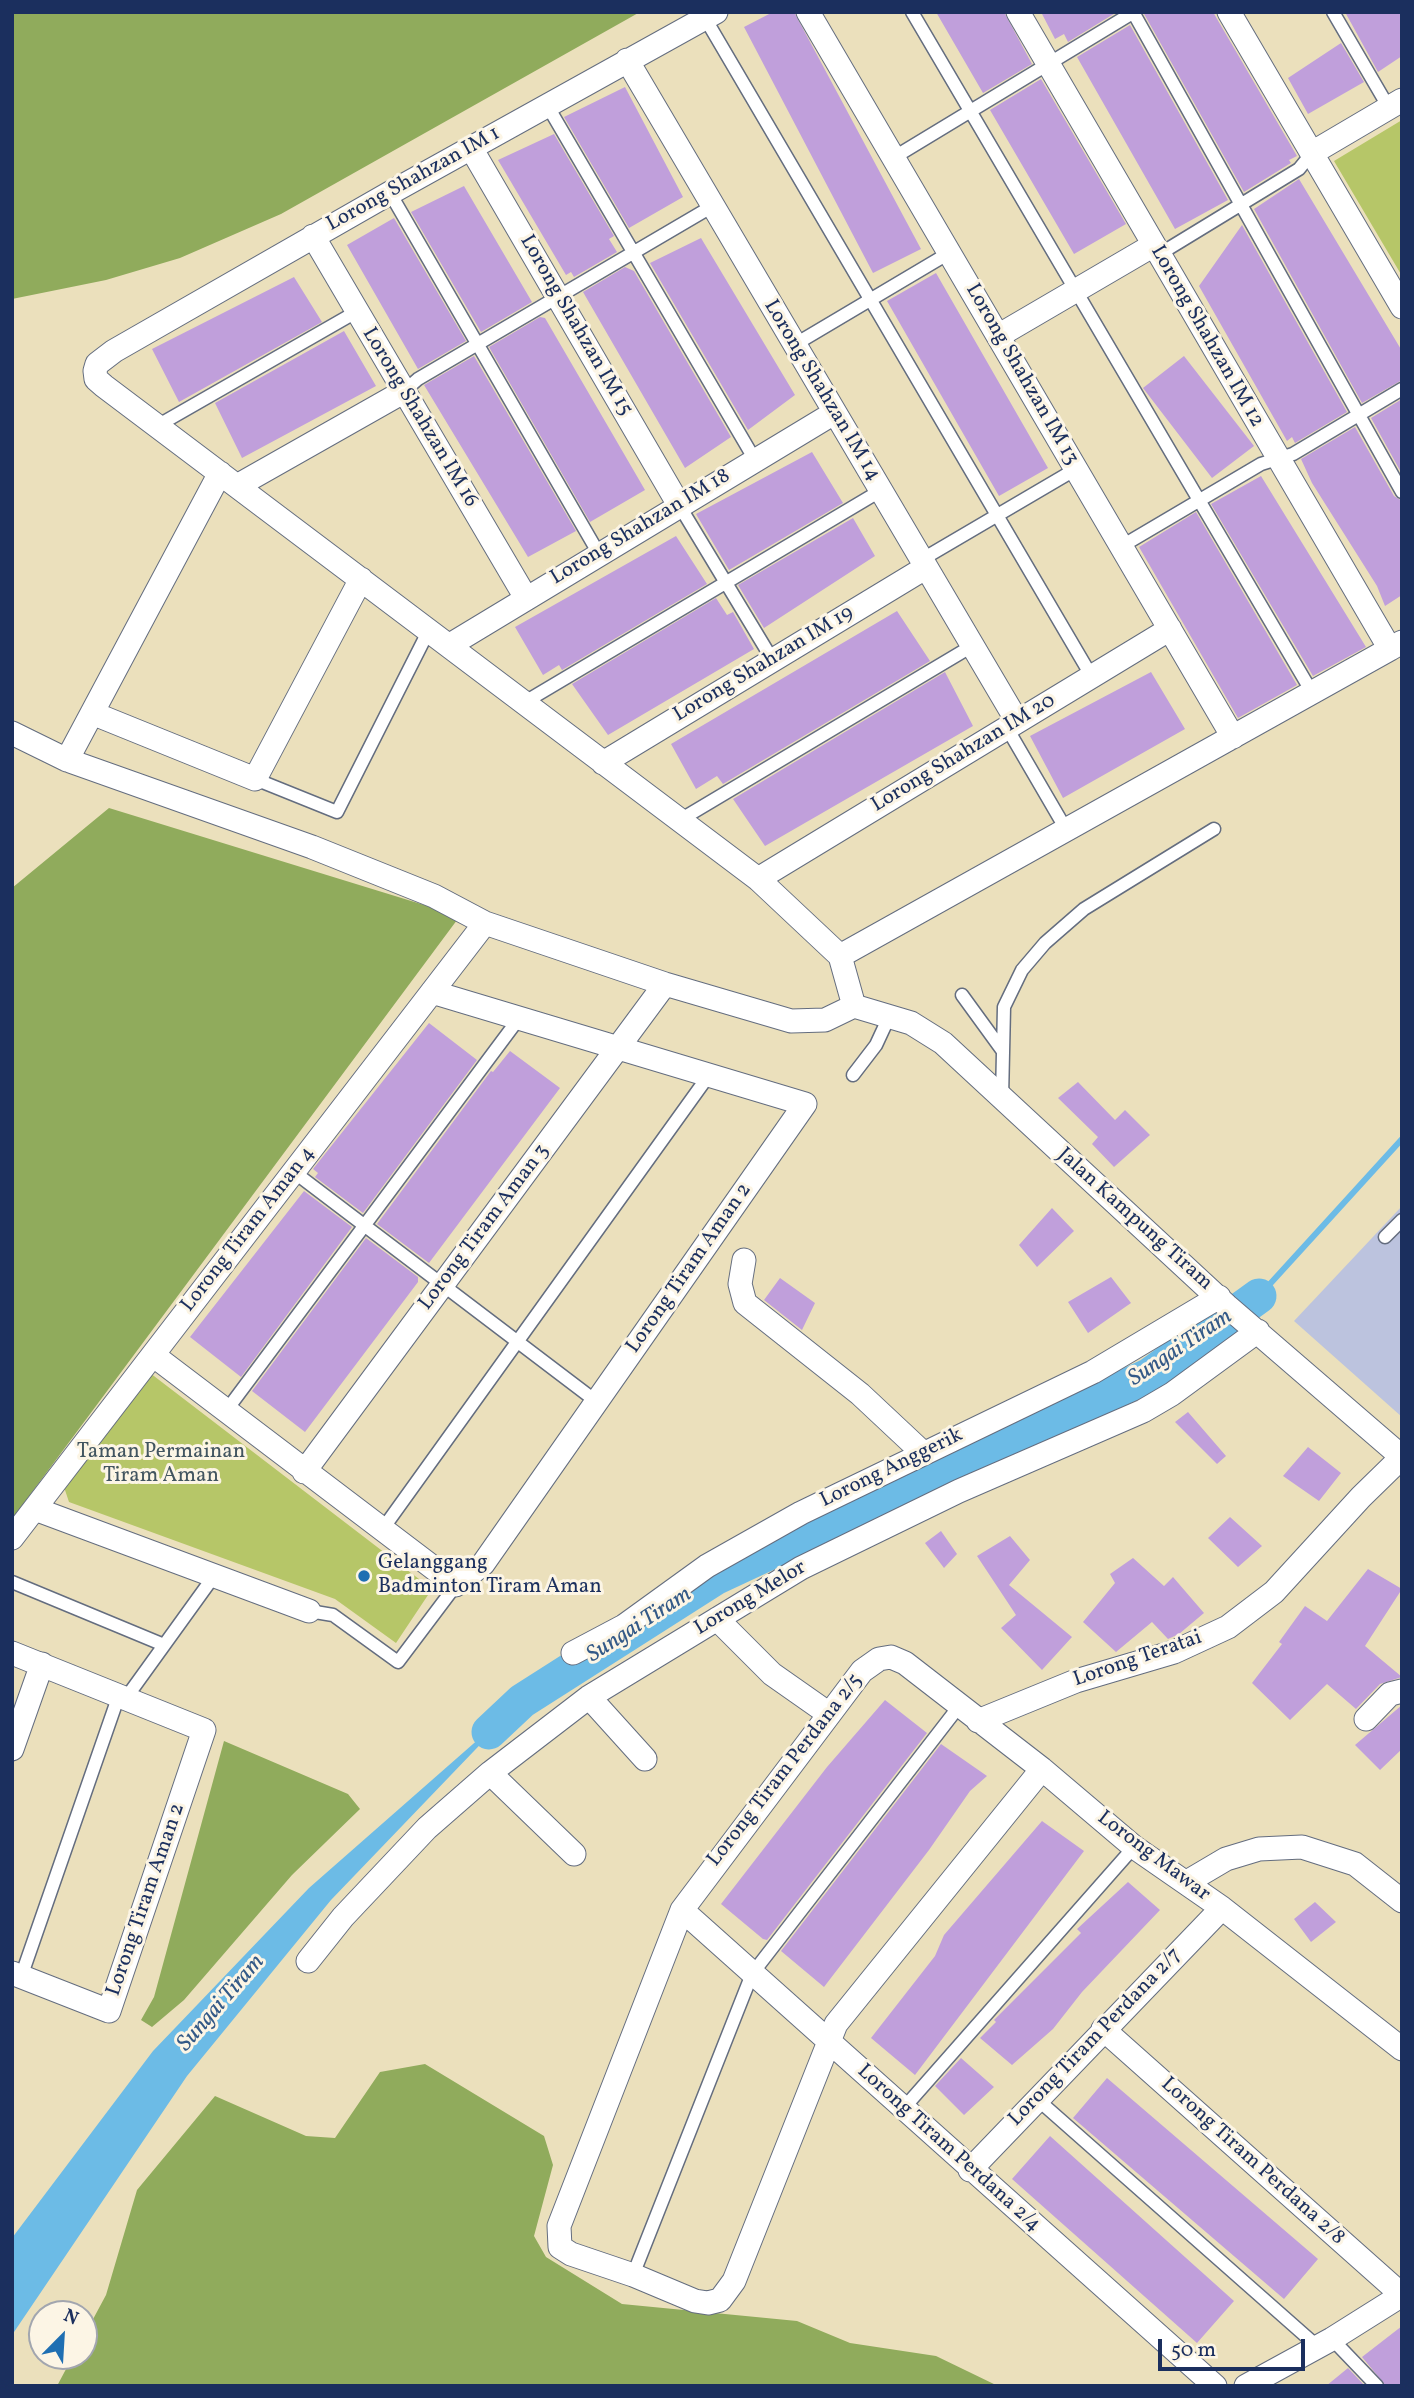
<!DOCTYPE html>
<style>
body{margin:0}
#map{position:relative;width:1414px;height:2398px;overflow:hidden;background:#ebe0bc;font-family:Vollkorn,serif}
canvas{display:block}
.frame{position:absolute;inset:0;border:14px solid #1b2f5e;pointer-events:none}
.north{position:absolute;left:28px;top:2300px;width:70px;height:70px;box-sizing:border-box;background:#fcf5e5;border:2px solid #a2a6af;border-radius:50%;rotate:24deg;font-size:19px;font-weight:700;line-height:28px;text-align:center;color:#1b2f5e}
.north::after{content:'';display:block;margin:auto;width:24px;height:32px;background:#1f6fb2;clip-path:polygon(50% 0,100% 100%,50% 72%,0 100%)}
.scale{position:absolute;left:1158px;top:2339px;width:147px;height:32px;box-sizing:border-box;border:4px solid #1b2f5e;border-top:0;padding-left:9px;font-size:21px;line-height:24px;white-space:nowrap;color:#1b2f5e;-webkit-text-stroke:5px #fcf5e5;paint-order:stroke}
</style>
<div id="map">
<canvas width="1414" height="2398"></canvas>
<div class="frame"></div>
<div class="north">N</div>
<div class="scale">50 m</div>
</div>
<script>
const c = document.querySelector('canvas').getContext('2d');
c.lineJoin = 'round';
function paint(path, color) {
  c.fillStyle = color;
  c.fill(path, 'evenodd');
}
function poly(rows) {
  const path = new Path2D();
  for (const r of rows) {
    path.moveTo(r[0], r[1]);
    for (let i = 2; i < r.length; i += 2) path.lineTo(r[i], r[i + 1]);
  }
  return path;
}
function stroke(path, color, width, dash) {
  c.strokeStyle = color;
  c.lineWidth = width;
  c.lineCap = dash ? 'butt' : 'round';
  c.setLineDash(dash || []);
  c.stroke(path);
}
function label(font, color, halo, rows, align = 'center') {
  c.font = font + ' Vollkorn,serif';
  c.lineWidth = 6;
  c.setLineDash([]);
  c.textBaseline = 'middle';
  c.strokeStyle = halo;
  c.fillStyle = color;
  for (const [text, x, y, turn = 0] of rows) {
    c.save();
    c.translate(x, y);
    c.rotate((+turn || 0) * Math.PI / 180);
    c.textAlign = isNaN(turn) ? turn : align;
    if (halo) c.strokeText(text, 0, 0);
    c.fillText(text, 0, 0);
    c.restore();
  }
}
const industrial = poly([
 [1402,1206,1402,1417,1294,1321]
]);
const green = poly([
 [1402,120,1402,276,1334,161],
 [150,1373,432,1589,396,1643,335,1599,69,1502,62,1481]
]);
const forest = poly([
 [12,12,640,12,281,214,180,258,106,280,12,299],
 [109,808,460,916,12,1519,12,888],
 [224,1741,348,1794,360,1809,292,1875,184,2000,152,2027,141,2020,154,1997],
 [425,2064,544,2136,553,2165,534,2236,546,2257,622,2304,797,2321,850,2343,936,2356,998,2386,57,2386,73,2356,84,2356,84,2336,106,2295,137,2190,215,2096,306,2136,335,2138,380,2072]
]);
const water = poly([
 [522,1701,331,1900,187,2076,12,2335,12,2238,153,2051,309,1888]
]);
const stream = poly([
 [1259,1296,1402,1139]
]);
const river = poly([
 [489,1732,522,1701,715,1578,1150,1375,1259,1296]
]);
const building = poly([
 [773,12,794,12,921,249,873,273,744,27],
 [936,12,1004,12,1032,64,983,93],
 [1041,12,1117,12,1068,42,1064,34,1055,39],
 [1143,12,1213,12,1297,156,1289,160,1291,163,1244,192],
 [1345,12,1402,12,1402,56,1378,72],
 [1130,25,1228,200,1175,229,1077,57],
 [1341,43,1364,82,1308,114,1288,78],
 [1041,79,1126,224,1074,254,990,110],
 [625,87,683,197,629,228,564,117],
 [554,134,614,236,609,239,617,252,574,277,571,272,566,275,498,160],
 [1299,179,1402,351,1402,380,1362,403,1254,209],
 [464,186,532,302,481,332,411,212],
 [394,218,466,341,418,369,347,245],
 [1242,225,1347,412,1295,443,1292,437,1287,441,1199,286],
 [701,238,795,395,748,430,650,263],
 [625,267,634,271,731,437,685,468,583,292],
 [936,273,1048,468,999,496,887,301],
 [294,277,322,322,179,402,152,349],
 [540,317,545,318,645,490,590,522,489,347],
 [344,331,376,386,242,458,215,403],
 [474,356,576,531,528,557,424,385],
 [1184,356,1254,446,1212,478,1143,388],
 [1402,399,1402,474,1371,418],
 [1355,427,1394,496,1402,501,1402,595,1385,606,1377,586,1312,483,1301,459],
 [812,452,843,503,729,570,696,514],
 [1261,476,1366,647,1313,676,1211,504],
 [1196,512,1297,685,1238,718,1139,547],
 [853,518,875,556,764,628,738,585],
 [676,536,707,584,562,670,559,665,543,675,515,627],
 [716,598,727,615,733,612,754,649,608,735,572,684],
 [897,611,930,661,723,784,717,776,696,789,671,744],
 [945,672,973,726,765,846,733,799],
 [1151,672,1185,729,1063,798,1030,736],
 [429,1023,477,1060,363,1213,315,1177,318,1173,313,1169],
 [510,1051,560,1088,429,1263,377,1224,491,1071,493,1072],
 [1078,1082,1115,1120,1125,1110,1150,1135,1114,1167,1092,1144,1098,1137,1058,1098],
 [304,1191,352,1227,241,1377,190,1337],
 [1052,1208,1074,1231,1037,1267,1019,1245],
 [366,1238,418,1277,418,1282,305,1432,252,1391],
 [1111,1277,1131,1303,1088,1333,1068,1302],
 [780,1278,815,1303,802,1330,764,1300],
 [1188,1412,1226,1456,1217,1464,1175,1422],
 [1308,1447,1341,1473,1319,1501,1283,1476],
 [1230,1517,1262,1546,1238,1567,1208,1538],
 [941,1531,957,1554,944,1568,925,1543],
 [1010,1536,1030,1560,1009,1585,1072,1637,1042,1670,1001,1628,1016,1615,977,1556],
 [1133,1558,1164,1586,1173,1577,1204,1613,1179,1634,1168,1639,1152,1622,1116,1652,1083,1622,1115,1583,1110,1574],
 [1368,1569,1402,1589,1365,1646,1402,1677,1380,1684,1356,1709,1327,1684,1290,1720,1252,1683,1282,1644,1279,1642,1305,1606,1327,1621],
 [885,1700,927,1733,767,1940,763,1939,721,1904,827,1767],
 [1402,1705,1402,1749,1380,1770,1355,1745],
 [941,1744,987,1776,970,1791,929,1850,824,1987,781,1951],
 [1042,1821,1084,1851,915,2075,871,2038,935,1956,944,1935],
 [1128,1882,1160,1910,1082,1992,1053,2029,1012,2065,980,2038,996,2022,994,2020,1081,1933,1077,1929],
 [1315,1902,1336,1922,1311,1942,1294,1919],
 [961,2058,994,2087,964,2115,935,2086],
 [1107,2078,1318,2259,1284,2299,1073,2118],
 [1050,2136,1234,2301,1197,2343,1012,2179],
 [1402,2326,1402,2386,1386,2386,1362,2357],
 [1348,2368,1365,2386,1326,2386]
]);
const lane = poly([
 [912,12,1313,694],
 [1133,12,1402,492],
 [1333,12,1389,108],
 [705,18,1092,677],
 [547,105,755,460],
 [893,158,1134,12],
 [390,193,599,554],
 [1158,255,1299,169,1312,153],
 [794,345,949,253],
 [403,392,418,379,711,207],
 [157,426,356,312],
 [679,505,772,659],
 [1122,546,1261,464,1293,454,1402,389],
 [921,560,1076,469],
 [525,702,880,491],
 [1007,728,1067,831],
 [255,779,337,812,429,630],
 [680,820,972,646],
 [962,995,1002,1050],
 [853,1075,876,1045,889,1017],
 [1002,1098,1004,1007,1022,970,1045,943,1084,909,1214,829],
 [294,1172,597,1402],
 [1385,1237,1402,1220],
 [226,1411,520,1017],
 [382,1530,709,1075],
 [12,1582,164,1645],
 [309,1611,333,1615,398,1662,456,1585],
 [126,1698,214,1576],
 [21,1977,119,1695],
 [1037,2099,1318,2347],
 [903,2109,1134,1847],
 [633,2275,752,1974,960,1705],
 [1332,2339,1377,2386]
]);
const street = poly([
 [716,12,390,193,114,351,97,364,95,371,96,379,104,386,758,879,840,956,854,1006],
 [808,12,1233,737],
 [1018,12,1390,649,1402,642],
 [1229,12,1402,307],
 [627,60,1017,721],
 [471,148,679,505],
 [1312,153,1402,100],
 [313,236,526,598],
 [998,336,1152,246],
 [237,486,403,392],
 [450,645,834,413],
 [92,713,255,779,361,579],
 [12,733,67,760,312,847,434,896,485,923,665,984,791,1021,825,1020,854,1006],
 [67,760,220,473],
 [603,763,925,568],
 [758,879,1170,629],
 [840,956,1390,649],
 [854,1006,911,1023,943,1043,1227,1306,1402,1457],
 [744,1260,740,1284,745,1303,860,1394,923,1453],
 [153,1355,456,1585,483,1564,805,1104,432,992],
 [304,1472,665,984],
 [35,1509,309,1611],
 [12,1538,485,923],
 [717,1619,772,1674,829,1714],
 [12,1653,204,1730,109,2011,12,1973],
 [573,1653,624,1626,707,1566,801,1513,1093,1372,1219,1297],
 [589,1697,645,1759],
 [1366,1719,1390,1694,1402,1691],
 [978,1721,1076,1681,1174,1652,1228,1627,1274,1592,1361,1497,1402,1457],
 [12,1749,42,1664],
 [1042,1769,836,2024,734,2281,720,2300,708,2303,695,2301,633,2275,571,2254,560,2247,559,2226,682,1910,862,1671,879,1659,891,1657,905,1663,1042,1769,1134,1847,1222,1908,1402,2049],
 [490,1773,574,1854],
 [1187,1882,1226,1859,1259,1849,1302,1847,1355,1864,1402,1901],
 [682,1910,1215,2386],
 [308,1961,343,1917,427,1828,490,1773,589,1697,801,1568,959,1491,1143,1411,1172,1394,1258,1331],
 [1103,2029,1402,2295],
 [970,2170,1222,1908],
 [1246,2386,1332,2339,1402,2295]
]);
const markers = [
 [364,1576,7,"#1f6fb2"]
];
const streetNames = [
 ["Lorong Shahzan IM 1",414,180,-29],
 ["Lorong Shahzan IM 15",575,326,60],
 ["Lorong Shahzan IM 12",1206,337,60],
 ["Lorong Shahzan IM 13",1021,375,60],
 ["Lorong Shahzan IM 14",821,391,59],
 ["Lorong Shahzan IM 16",419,418,59],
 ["Lorong Shahzan IM 18",641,528,-31],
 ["Lorong Shahzan IM 19",764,665,-31],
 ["Lorong Shahzan IM 20",964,754,-31],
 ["Jalan Kampung Tiram",1134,1220,42],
 ["Lorong Tiram Aman 3",485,1228,-53],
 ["Lorong Tiram Aman 4",249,1230,-52],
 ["Lorong Tiram Aman 2",690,1269,-55],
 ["Lorong Anggerik",892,1469,-26],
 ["Lorong Melor",751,1599,-31],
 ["Lorong Teratai",1138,1660,-19],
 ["Lorong Tiram Perdana 2/5",786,1771,-52],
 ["Lorong Mawar",1153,1857,37],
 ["Lorong Tiram Aman 2",147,1900,-71],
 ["Lorong Tiram Perdana 2/7",1096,2038,-46],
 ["Lorong Tiram Perdana 2/4",948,2149,42],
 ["Lorong Tiram Perdana 2/8",1252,2162,42]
];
const parkNames = [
 ["Taman Permainan",161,1453],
 ["Tiram Aman",161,1477]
];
const poiNames = [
 ["Gelanggang",378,1564],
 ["Badminton Tiram Aman",378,1588]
];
const waterNames = [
 ["Sungai Tiram",1181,1349,-34],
 ["Sungai Tiram",640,1626,-33],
 ["Sungai Tiram",222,2004,-49]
];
paint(industrial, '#bcc3de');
paint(green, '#b6c668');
paint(forest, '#90ab5c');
paint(water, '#6cbbe6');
stroke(stream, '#6cbbe6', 6);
stroke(river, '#6cbbe6', 35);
paint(building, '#c09fdb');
stroke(lane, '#646d7f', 15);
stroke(street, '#646d7f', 25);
stroke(lane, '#fff', 12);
stroke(street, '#fff', 23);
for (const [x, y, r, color] of markers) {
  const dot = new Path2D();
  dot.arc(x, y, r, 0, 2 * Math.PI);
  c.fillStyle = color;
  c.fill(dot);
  stroke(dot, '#fcf5e5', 2.5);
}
label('21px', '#1b2f5e', '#fcf5e5', streetNames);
label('21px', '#425560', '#fcf5e5', parkNames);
label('21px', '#1b2f5e', '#fcf5e5', poiNames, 'left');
label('italic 23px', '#335987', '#fcf5e5', waterNames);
</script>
